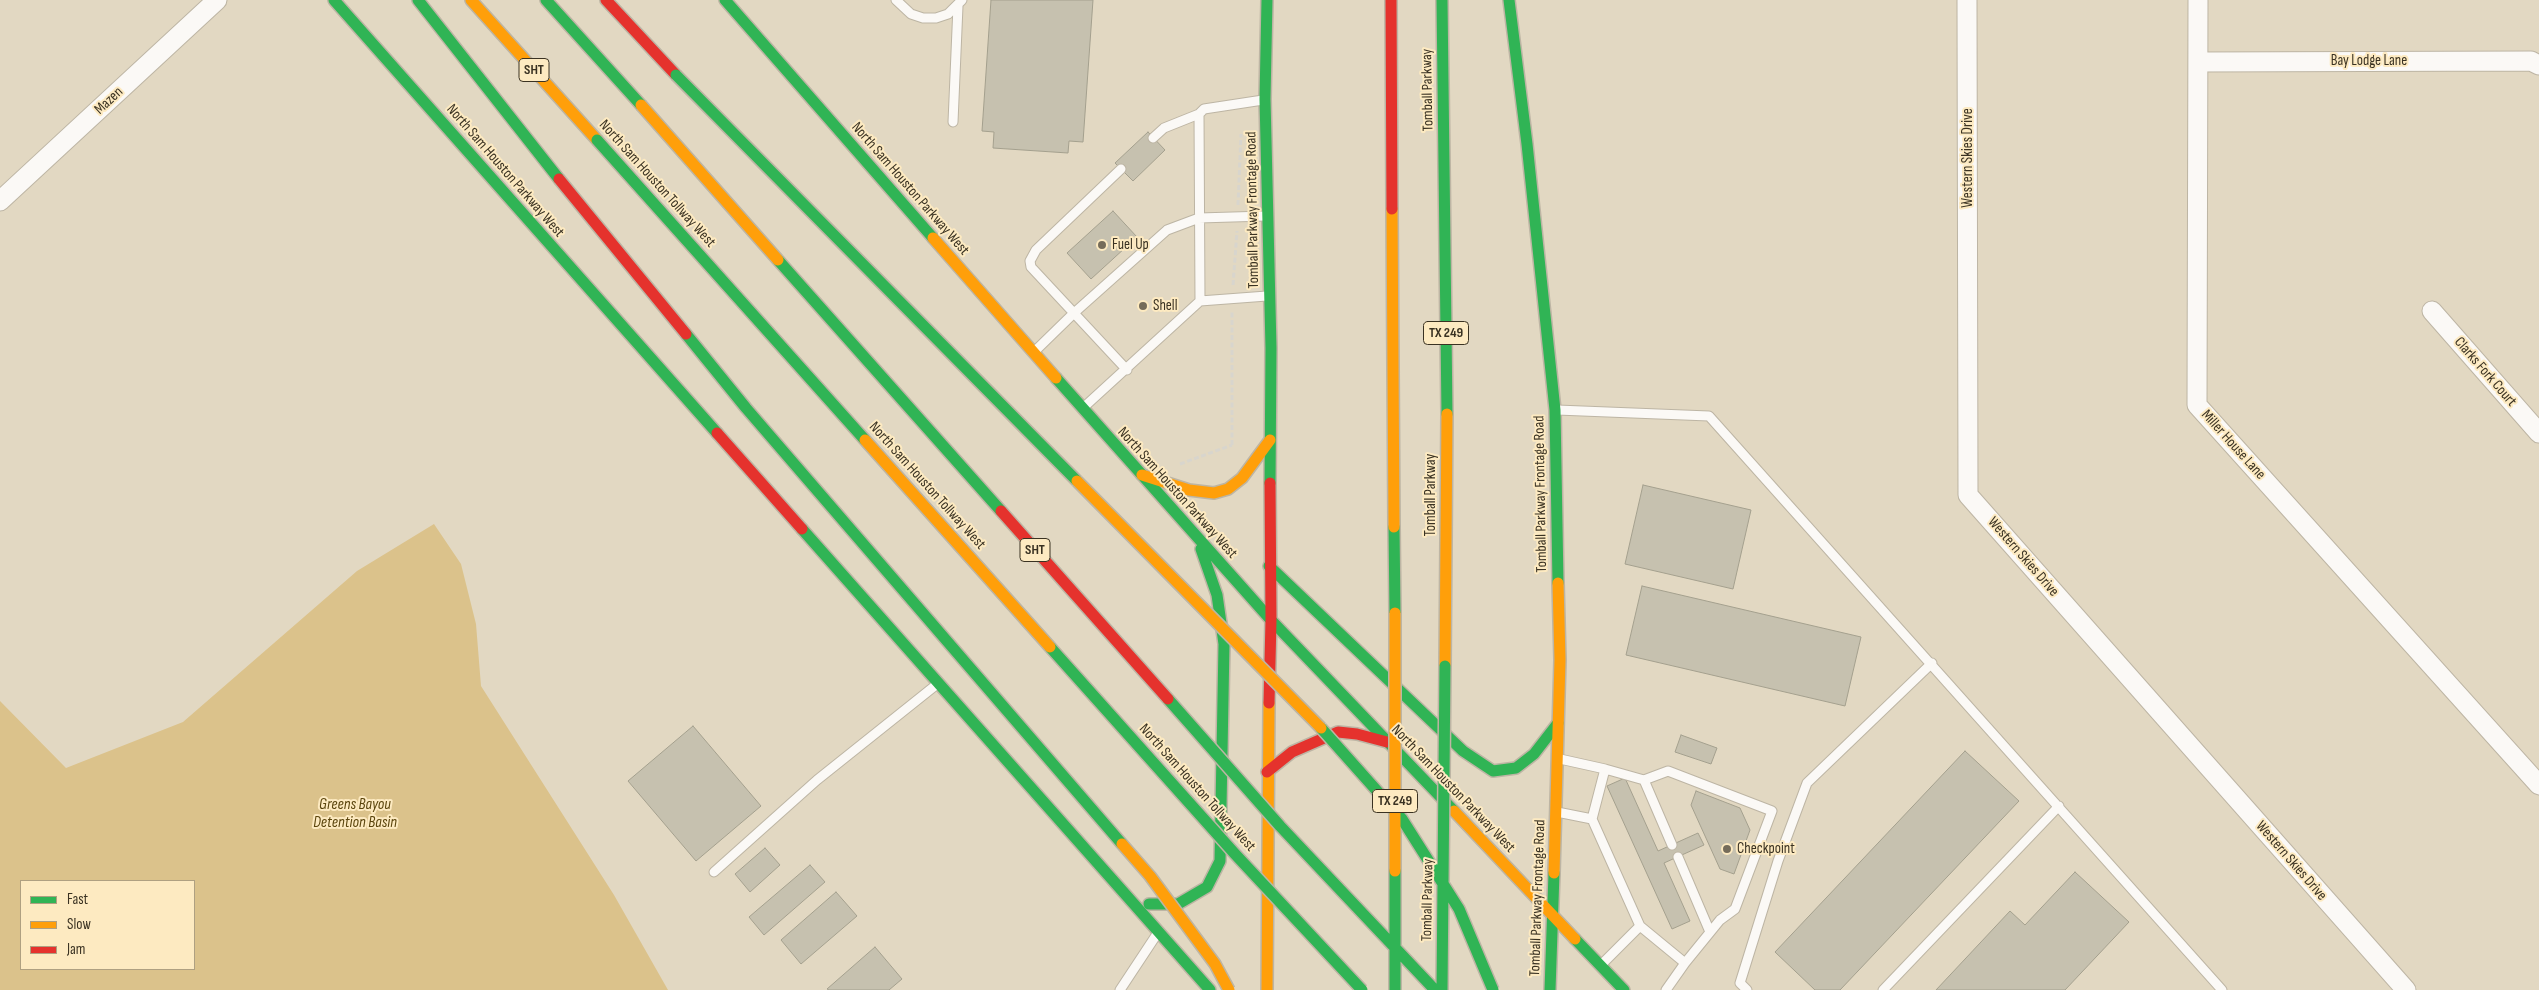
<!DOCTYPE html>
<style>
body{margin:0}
#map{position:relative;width:2539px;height:990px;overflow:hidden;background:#e2d8c2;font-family:"Sofia Sans Condensed",sans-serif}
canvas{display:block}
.legend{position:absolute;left:20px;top:880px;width:175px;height:90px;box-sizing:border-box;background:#fdeac1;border:1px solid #afa081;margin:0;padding:6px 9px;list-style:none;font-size:15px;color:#3a3222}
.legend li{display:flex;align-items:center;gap:10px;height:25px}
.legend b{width:25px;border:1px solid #afa081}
</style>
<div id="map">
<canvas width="2539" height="990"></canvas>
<ul class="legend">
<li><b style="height:6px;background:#30b455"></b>Fast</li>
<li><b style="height:6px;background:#ff9f0a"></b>Slow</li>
<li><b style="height:6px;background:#e5322d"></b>Jam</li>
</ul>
</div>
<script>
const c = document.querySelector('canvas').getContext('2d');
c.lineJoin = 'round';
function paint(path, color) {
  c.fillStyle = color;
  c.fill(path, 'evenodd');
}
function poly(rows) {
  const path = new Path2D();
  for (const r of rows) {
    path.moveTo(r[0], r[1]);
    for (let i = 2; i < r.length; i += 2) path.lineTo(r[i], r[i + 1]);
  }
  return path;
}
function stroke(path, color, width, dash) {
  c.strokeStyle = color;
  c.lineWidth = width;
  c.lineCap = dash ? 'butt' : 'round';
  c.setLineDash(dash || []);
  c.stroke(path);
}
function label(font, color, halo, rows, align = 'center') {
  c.font = font + ' "Sofia Sans Condensed",sans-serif';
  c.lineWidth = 4;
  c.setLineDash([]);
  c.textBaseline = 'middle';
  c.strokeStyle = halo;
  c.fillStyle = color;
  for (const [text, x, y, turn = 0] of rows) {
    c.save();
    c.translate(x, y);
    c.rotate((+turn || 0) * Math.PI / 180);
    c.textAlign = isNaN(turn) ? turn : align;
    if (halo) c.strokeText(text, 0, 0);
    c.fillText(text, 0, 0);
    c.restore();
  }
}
const water = poly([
 [434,524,461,564,476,624,481,686,614,895,668,990,0,990,0,701,66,768,183,722,357,571],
 [194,881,194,969,21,969,21,881]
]);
const building = poly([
 [991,0,1093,0,1083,142,1069,141,1068,153,993,148,994,132,982,131,991,0],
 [1148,132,1165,150,1133,181,1115,163,1148,132],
 [1113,211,1137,237,1091,279,1067,253,1113,211],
 [1643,485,1751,510,1733,589,1625,564,1643,485],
 [1642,586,1861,637,1845,706,1626,655,1642,586],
 [693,726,761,806,696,861,628,781,693,726],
 [1681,735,1717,748,1711,764,1675,752,1681,735],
 [1965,751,2019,801,1840,990,1815,990,1775,952,1965,751],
 [1625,778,1658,851,1698,833,1704,845,1664,863,1690,921,1672,929,1607,786,1625,778],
 [1696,791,1740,808,1750,830,1734,874,1720,869,1691,805,1696,791],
 [765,848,780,865,750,892,735,874,765,848],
 [810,865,825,882,764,935,749,917,810,865],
 [2075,872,2129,922,2065,990,1936,990,2010,911,2025,925,2075,872],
 [836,892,857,916,801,964,781,940,836,892],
 [875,947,902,979,889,990,829,990,827,989,875,947]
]);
const path = poly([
 [1238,205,1241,134],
 [1233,285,1237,231],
 [1232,445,1232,311],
 [1180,464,1232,445]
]);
const lane = poly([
 [896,0,911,14,923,18,936,18,948,14,962,0],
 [953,122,958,6],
 [1153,138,1164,128,1199,114],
 [1121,169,1036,250,1030,261,1031,267,1127,370],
 [1200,301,1199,114,1204,109,1263,100],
 [1035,351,1074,313,1167,230,1199,218,1266,216],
 [1084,407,1200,301,1267,296],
 [1557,410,1709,416,2222,990],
 [1560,759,1605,769,1592,819],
 [1605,769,1644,780,1668,771,1772,811,1735,909,1720,920,1685,963],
 [1644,780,1672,845],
 [1557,812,1592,819,1640,926,1685,963,1666,990],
 [1678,857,1710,932],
 [714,872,817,780,936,685],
 [1603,963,1640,926],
 [1120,990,1157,934],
 [1747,990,1740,983,1778,861,1807,783,1932,663],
 [1883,990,2059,806]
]);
const street = poly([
 [1967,0,1968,495,2406,990],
 [2198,0,2197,405,2539,785],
 [2198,62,2531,61,2539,65],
 [0,201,217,0],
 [2432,311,2539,433]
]);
const fast = poly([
 [334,0,717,433],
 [418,0,559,179],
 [546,0,641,105],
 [725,0,933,238],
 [1267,0,1265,99,1271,348,1270,483],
 [1442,0,1447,414],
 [1509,0,1527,144,1555,410,1558,583],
 [1056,378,1271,620,1454,811],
 [1394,527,1395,613],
 [802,529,1210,990],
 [1269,566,1463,751,1493,771,1516,768,1534,754,1558,723],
 [1149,904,1178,904,1207,887,1220,861,1224,644,1217,595,1201,549],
 [1575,939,1624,990],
 [1550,990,1554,873]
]);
const slow = poly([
 [471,0,597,140],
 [1392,209,1394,527],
 [933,238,1056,378],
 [1142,475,1189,490,1214,493,1228,489,1242,478,1270,440],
 [1445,666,1447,414],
 [1454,811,1575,939],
 [1554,873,1560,660,1558,583],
 [1267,990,1269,703]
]);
const jam = poly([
 [606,0,676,75],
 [1391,0,1392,209],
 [717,433,802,529],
 [1269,703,1271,620,1270,483],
 [1267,772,1292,752,1338,732,1357,734,1387,742]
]);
const fastBridge = poly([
 [676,75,1077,481],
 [597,140,865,440],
 [778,260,1001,511],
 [686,334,746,408,1122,844],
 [1050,647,1235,854,1362,990],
 [1168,699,1280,826,1435,990],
 [1321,728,1402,819,1459,909,1493,990],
 [1395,871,1395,990],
 [1442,990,1445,666]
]);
const slowBridge = poly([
 [641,105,778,260],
 [865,440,1050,647],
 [1077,481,1321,728],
 [1395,613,1395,871],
 [1122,844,1150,876,1215,964,1229,990]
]);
const jamBridge = poly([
 [559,179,686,334],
 [1001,511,1168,699]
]);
const markers = [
 [1102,245,5,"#756c5a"],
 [1143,306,5,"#756c5a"],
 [1727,849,5,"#756c5a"]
];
const shields = [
 [534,70,30],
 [1446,333,45],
 [1035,550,30],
 [1395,801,45]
];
const shieldNames = [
 ["SHT",534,70],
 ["TX 249",1446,333],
 ["SHT",1035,550],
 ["TX 249",1395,801]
];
const streetNames = [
 ["Bay Lodge Lane",2369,61],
 ["Tomball Parkway",1428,90,-91],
 ["Mazen",109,101,-43],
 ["Western Skies Drive",1968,158,-90],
 ["North Sam Houston Parkway West",505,171,49],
 ["North Sam Houston Tollway West",657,184,48],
 ["North Sam Houston Parkway West",910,189,49],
 ["Tomball Parkway Frontage Road",1253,210,-91],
 ["Clarks Fork Court",2485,372,49],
 ["Miller House Lane",2233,445,48],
 ["North Sam Houston Tollway West",927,486,48],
 ["North Sam Houston Parkway West",1177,493,48],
 ["Tomball Parkway Frontage Road",1541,494,-91],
 ["Tomball Parkway",1431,495,-90],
 ["Western Skies Drive",2023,557,49],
 ["North Sam Houston Tollway West",1197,788,48],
 ["North Sam Houston Parkway West",1453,789,46],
 ["Western Skies Drive",2291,861,49],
 ["Tomball Parkway Frontage Road",1538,898,-88],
 ["Tomball Parkway",1428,900,-89]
];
const poiNames = [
 ["Fuel Up",1112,245],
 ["Shell",1153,306],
 ["Checkpoint",1737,849]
];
const waterNames = [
 ["Greens Bayou",355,805],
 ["Detention Basin",355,823]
];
paint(water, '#dbc28b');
paint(building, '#c6c1af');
stroke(building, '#a4a08e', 1);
stroke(lane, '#bdb5a4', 11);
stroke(street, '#bdb5a4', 21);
stroke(fast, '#bdb5a4', 14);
stroke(slow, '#bdb5a4', 14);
stroke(jam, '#bdb5a4', 14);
stroke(path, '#d8d5cd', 3, [5, 2.5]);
stroke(lane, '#fbf9f6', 9);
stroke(street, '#fbf9f6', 19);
stroke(fast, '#30b455', 11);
stroke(slow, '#ff9f0a', 11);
stroke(jam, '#e5322d', 11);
stroke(fastBridge, '#bdb5a4', 14, []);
stroke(slowBridge, '#bdb5a4', 14, []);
stroke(jamBridge, '#bdb5a4', 14, []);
stroke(fastBridge, '#30b455', 11);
stroke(slowBridge, '#ff9f0a', 11);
stroke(jamBridge, '#e5322d', 11);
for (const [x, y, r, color] of markers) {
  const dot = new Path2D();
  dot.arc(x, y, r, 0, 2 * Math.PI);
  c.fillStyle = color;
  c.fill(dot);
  stroke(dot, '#fdeac1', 2);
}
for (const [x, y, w] of shields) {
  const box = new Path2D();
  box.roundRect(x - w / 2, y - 11.5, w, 23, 4);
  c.fillStyle = '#fdeac1';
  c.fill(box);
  stroke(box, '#3a3222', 1);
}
label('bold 14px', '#3a3222', null, shieldNames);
label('15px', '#3a3222', '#fdeac1', streetNames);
label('15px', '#3a3222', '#fdeac1', poiNames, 'left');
label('italic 16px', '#5b450d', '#fdeac1', waterNames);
</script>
